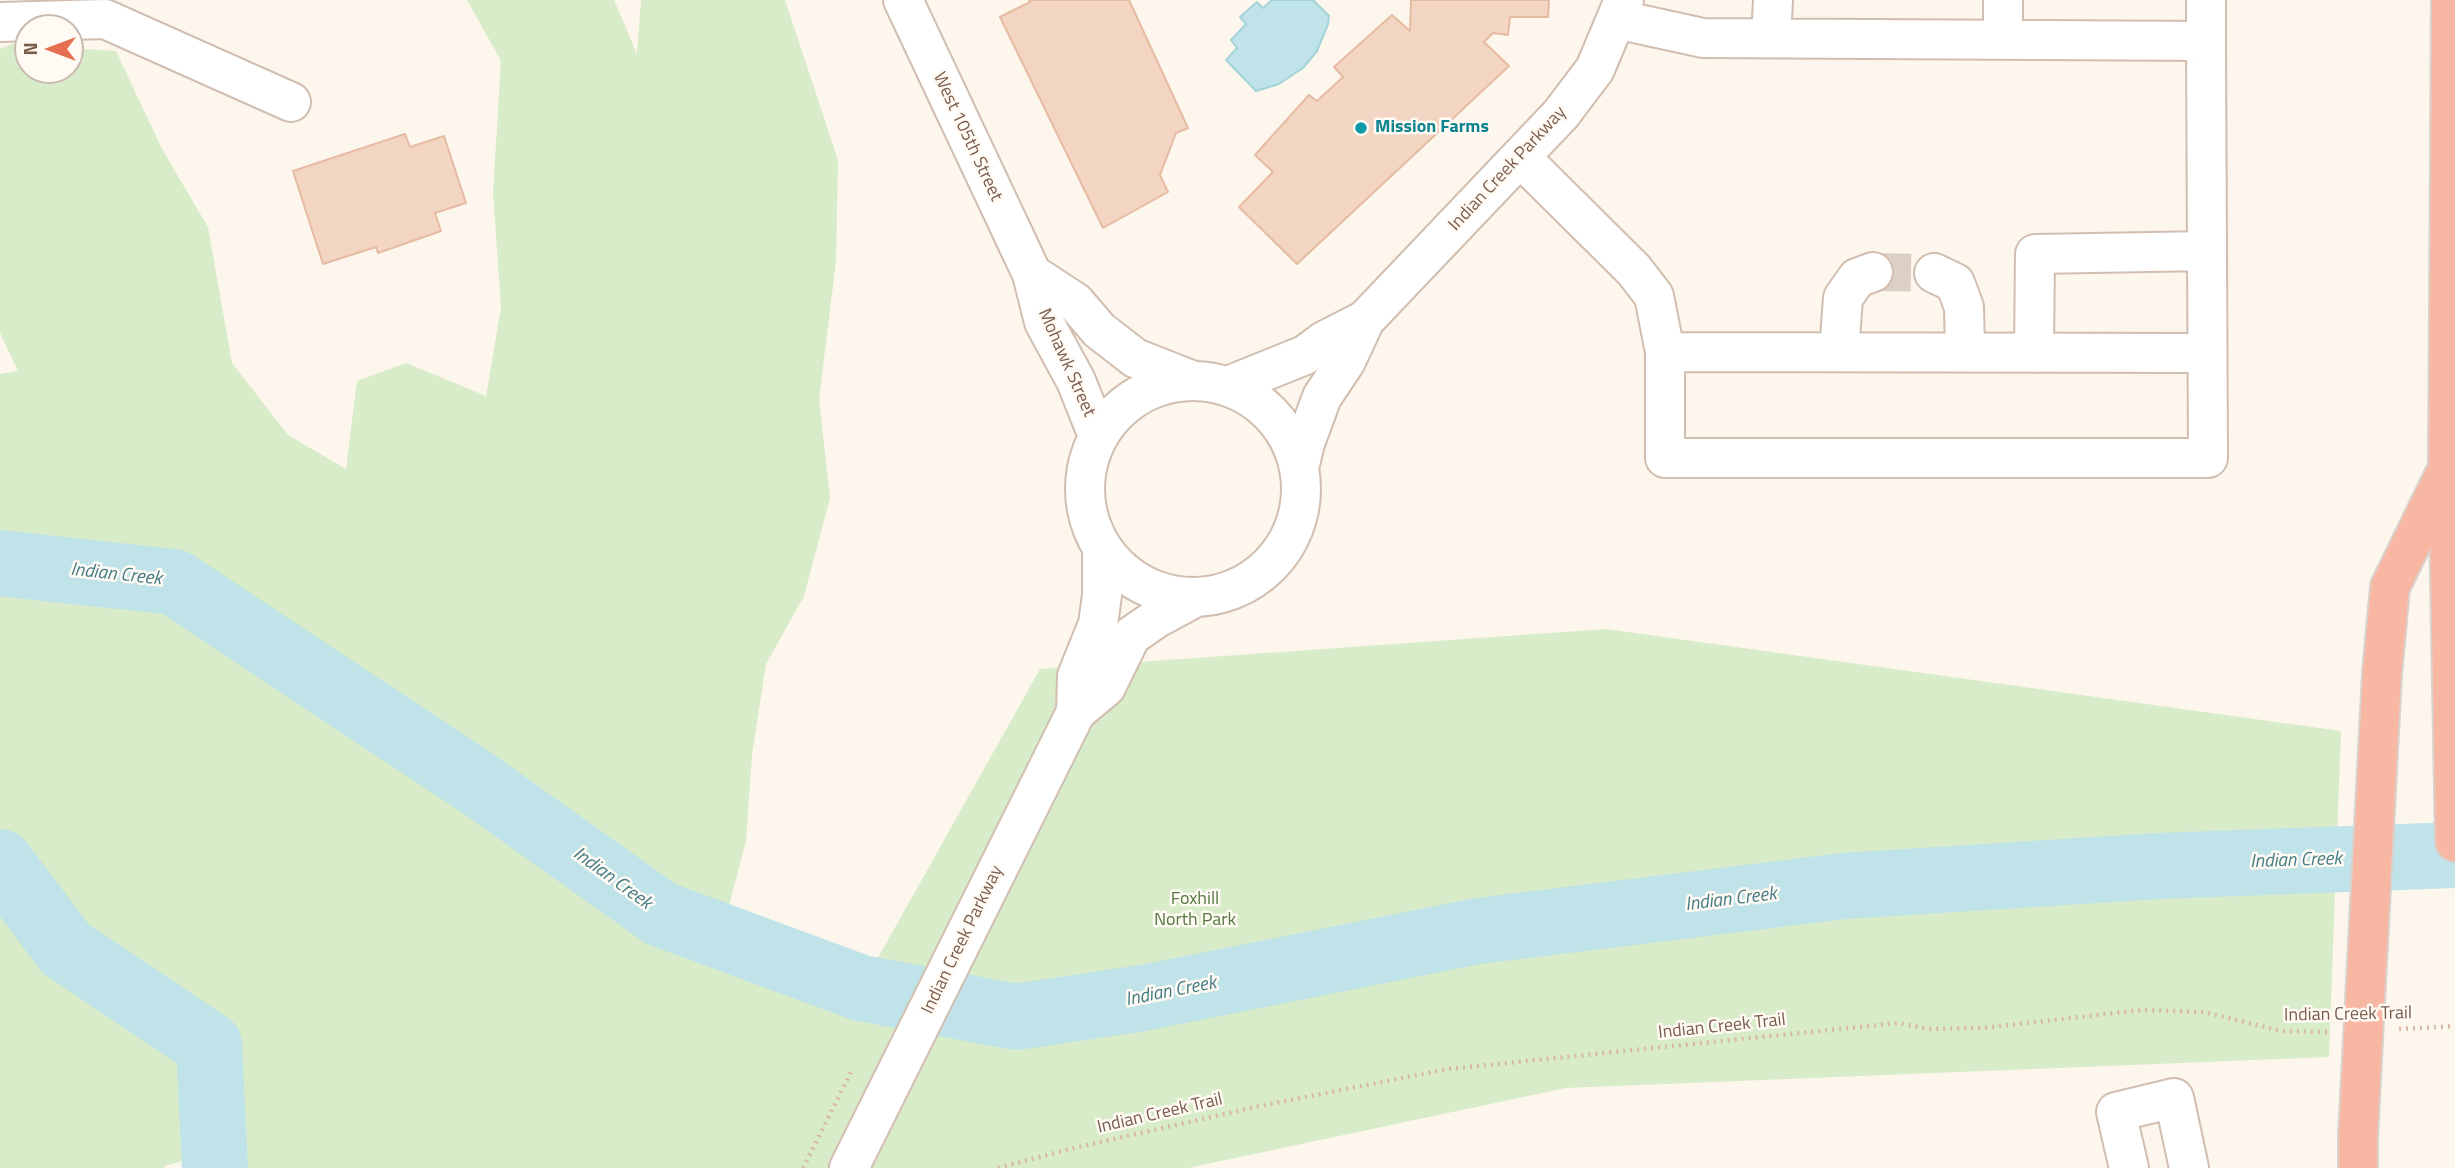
<!DOCTYPE html>
<style>
body{margin:0}
#map{position:relative;width:2455px;height:1168px;overflow:hidden;background:#fdf6ec;font-family:"Titillium Web",sans-serif}
canvas{display:block}
.north{position:absolute;left:14px;top:14px;width:70px;height:70px;box-sizing:border-box;background:#fffaf3;border:2px solid #cabbb1;border-radius:50%;rotate:270deg;font-size:19px;font-weight:700;line-height:28px;text-align:center;color:#7a5c4d}
.north::after{content:'';display:block;margin:auto;width:24px;height:32px;background:#e76f51;clip-path:polygon(50% 0,100% 100%,50% 72%,0 100%)}
</style>
<div id="map">
<canvas width="2455" height="1168"></canvas>
<div class="north">N</div>
</div>
<script>
const c = document.querySelector('canvas').getContext('2d');
c.lineJoin = 'round';
function paint(path, color) {
  c.fillStyle = color;
  c.fill(path, 'evenodd');
}
function poly(rows) {
  const path = new Path2D();
  for (const r of rows) {
    if (r.length === 3) {
      path.moveTo(r[0] + r[2], r[1]);
      path.arc(r[0], r[1], r[2], 0, 2 * Math.PI);
      continue;
    }
    path.moveTo(r[0], r[1]);
    for (let i = 2; i < r.length; i += 2) path.lineTo(r[i], r[i + 1]);
  }
  return path;
}
function stroke(path, color, width, dash) {
  c.strokeStyle = color;
  c.lineWidth = width;
  c.lineCap = dash ? 'butt' : 'round';
  c.setLineDash(dash || []);
  c.stroke(path);
}
function label(font, color, halo, rows, align = 'center') {
  c.font = font + ' "Titillium Web",sans-serif';
  c.lineWidth = 5;
  c.setLineDash([]);
  c.textBaseline = 'middle';
  c.strokeStyle = halo;
  c.fillStyle = color;
  for (const [text, x, y, turn = 0] of rows) {
    c.save();
    c.translate(x, y);
    c.rotate((+turn || 0) * Math.PI / 180);
    c.textAlign = isNaN(turn) ? turn : align;
    if (halo) c.strokeText(text, 0, 0);
    c.fillText(text, 0, 0);
    c.restore();
  }
}
const green = poly([
 [467,0,614,0,637,54,641,0,785,0,838,160,836,262,819,399,830,498,804,596,766,664,752,755,746,841,721,936,861,988,1040,669,1606,629,2341,731,2329,1057,1566,1088,1188,1168,215,1168,214,1152,165,1166,164,1168,0,1168,0,374,18,371,0,333,0,49,15,43,28,44,28,70,70,70,70,48,116,51,162,149,208,227,232,363,288,435,346,469,357,381,406,363,486,396,501,307,493,193,501,61]
]);
const water = poly([
 [1272,0,1313,0,1329,16,1328,24,1317,51,1303,68,1279,84,1256,91,1226,60,1237,48,1231,40,1246,24,1240,17,1257,2,1263,8,1272,0]
]);
const river = poly([
 [0,563,174,582,480,785,661,914,861,988,1016,1017,1143,998,1478,931,1844,886,2159,866,2455,855],
 [0,862,66,949,209,1045,215,1168]
]);
const building = poly([
 [1029,0,1129,0,1188,128,1176,133,1160,175,1168,192,1103,228,1000,17,1030,2,1029,0],
 [1411,0,1549,0,1548,17,1510,17,1508,35,1493,33,1484,42,1509,66,1297,264,1239,207,1273,172,1255,155,1309,95,1317,101,1343,77,1334,67,1392,15,1410,31,1411,0],
 [405,134,410,147,444,136,466,203,435,213,441,231,378,253,376,247,323,264,293,171,405,134]
]);
const minorTunnel = poly([
 [1873,272,1934,273]
]);
const path = poly([
 [2399,1029,2455,1026],
 [803,1168,851,1072],
 [998,1168,1070,1149,1255,1107,1448,1069,1898,1023,1929,1029,1983,1028,2142,1010,2204,1012,2281,1031,2328,1032]
]);
const minor = poly([
 [903,0,1032,274,1044,322,1076,381,1098,436],
 [1616,19,1703,38,2206,41,2206,0],
 [0,22,105,19,291,102],
 [1771,38,1773,0],
 [2003,40,2003,0],
 [1520,157,1634,270,1654,296,1665,352,1665,458,2208,458,2206,41],
 [1934,273,1955,283,1964,307,1965,352],
 [1032,274,1075,302,1099,330,1135,358,1191,380],
 [1665,352,2207,353],
 [1839,352,1843,298,1857,278,1873,272],
 [2034,353,2035,254,2207,251],
 [1193,489,108],
 [1228,386,1305,355,1324,341,1365,320,1561,114,1595,69,1624,0],
 [1299,468,1305,443,1322,397,1346,361,1365,320],
 [1076,712,1077,676,1098,624,1102,595,1102,548],
 [849,1168,1076,712,1106,687,1131,636,1157,618,1194,598],
 [2129,1168,2116,1112,2174,1098,2189,1168]
]);
const highway = poly([
 [2451,0,2448,468,2455,842],
 [2382,674,2390,587,2444,476],
 [2358,1136,2358,1168]
]);
const highwayBridge = poly([
 [2358,1136,2382,674]
]);
const markers = [
 [1361,128,7,"#0f9aa8"]
];
const cultureNames = [
 ["Mission Farms",1375,128]
];
const streetNames = [
 ["West 105th Street",967,137,65],
 ["Indian Creek Parkway",1508,169,-47],
 ["Mohawk Street",1066,363,66],
 ["Indian Creek Parkway",963,940,-64],
 ["Indian Creek Trail",2348,1015,-1],
 ["Indian Creek Trail",1722,1027,-6],
 ["Indian Creek Trail",1160,1114,-13]
];
const parkNames = [
 ["Foxhill",1195,900],
 ["North Park",1195,921]
];
const waterNames = [
 ["Indian Creek",116,575,6],
 ["Indian Creek",2296,861,-2],
 ["Indian Creek",612,879,36],
 ["Indian Creek",1731,900,-7],
 ["Indian Creek",1171,992,-11]
];
paint(green, '#d8ecc9');
paint(water, '#bfe3e8');
stroke(water, '#a5d3da', 2);
stroke(river, '#bfe3e8', 66);
paint(building, '#f3d5c3');
stroke(building, '#e6bba3', 2);
stroke(minorTunnel, '#dcd0c4', 38, [38, 19]);
stroke(minor, '#d1beb0', 42);
stroke(highway, '#dad1cd', 42);
stroke(path, '#d9b8a5', 4.5, [2, 5]);
stroke(minor, '#fff', 38);
stroke(highway, '#f7b7a3', 38);
stroke(highwayBridge, '#dad1cd', 42, []);
stroke(highwayBridge, '#f7b7a3', 38);
for (const [x, y, r, color] of markers) {
  const dot = new Path2D();
  dot.arc(x, y, r, 0, 2 * Math.PI);
  c.fillStyle = color;
  c.fill(dot);
  stroke(dot, '#fffaf3', 2.5);
}
label('bold 18px', '#0d838f', '#fffaf3', cultureNames, 'left');
label('18px', '#7a5c4d', '#fffaf3', streetNames);
label('18px', '#537a41', '#fffaf3', parkNames);
label('italic 19px', '#437c86', '#fffaf3', waterNames);
</script>
